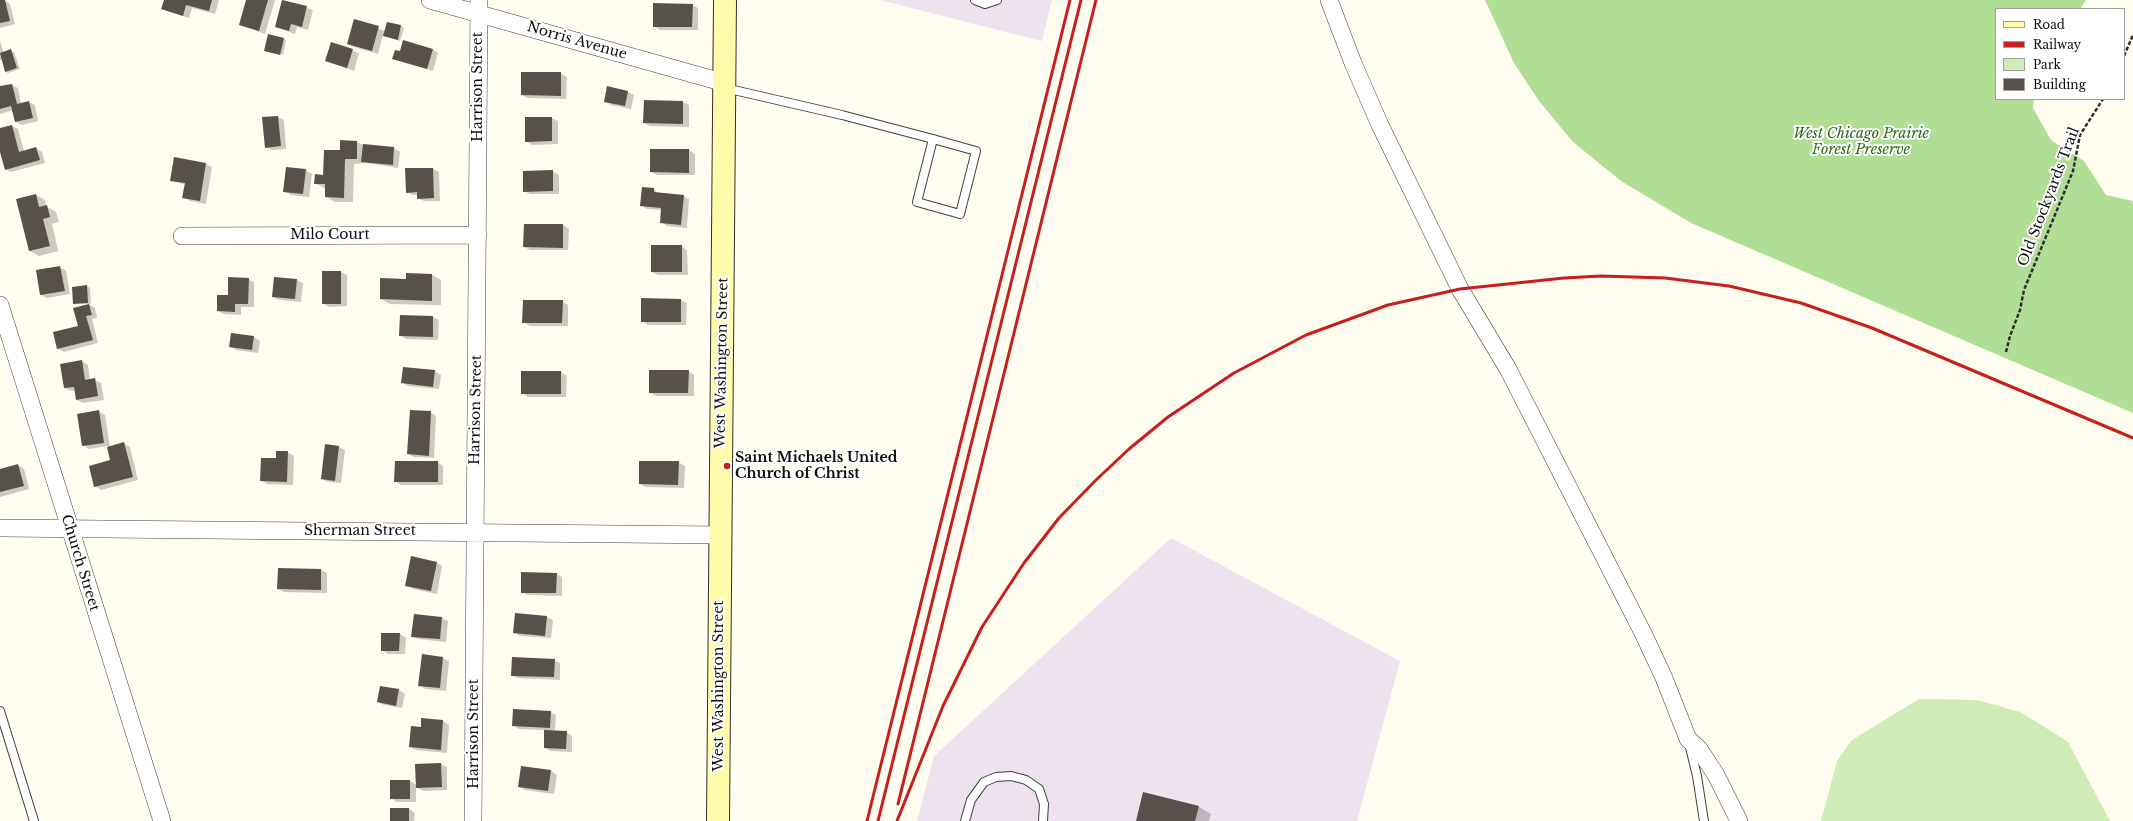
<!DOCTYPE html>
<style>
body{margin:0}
#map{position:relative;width:2133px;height:821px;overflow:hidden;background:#fffdf0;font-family:"Libre Baskerville",serif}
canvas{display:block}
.legend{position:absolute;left:1995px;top:8px;width:130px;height:92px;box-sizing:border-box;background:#fff;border:1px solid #9f9f9f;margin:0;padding:5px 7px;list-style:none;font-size:12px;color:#0e0e0e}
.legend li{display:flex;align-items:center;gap:8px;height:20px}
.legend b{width:20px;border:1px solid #9f9f9f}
</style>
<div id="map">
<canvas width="2133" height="821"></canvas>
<ul class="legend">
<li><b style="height:5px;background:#fffbab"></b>Road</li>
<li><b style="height:5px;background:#c71f1e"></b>Railway</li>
<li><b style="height:11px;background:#cfecb6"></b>Park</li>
<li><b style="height:11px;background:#58504a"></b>Building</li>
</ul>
</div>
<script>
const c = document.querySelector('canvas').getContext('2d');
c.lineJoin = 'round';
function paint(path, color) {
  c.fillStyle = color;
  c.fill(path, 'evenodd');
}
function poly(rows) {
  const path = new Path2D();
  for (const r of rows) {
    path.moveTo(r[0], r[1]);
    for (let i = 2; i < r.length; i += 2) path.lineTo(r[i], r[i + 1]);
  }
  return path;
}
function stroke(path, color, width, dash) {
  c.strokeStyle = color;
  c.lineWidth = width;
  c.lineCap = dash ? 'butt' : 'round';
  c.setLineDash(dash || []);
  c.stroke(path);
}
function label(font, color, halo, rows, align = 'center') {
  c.font = font + ' "Libre Baskerville",serif';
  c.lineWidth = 4;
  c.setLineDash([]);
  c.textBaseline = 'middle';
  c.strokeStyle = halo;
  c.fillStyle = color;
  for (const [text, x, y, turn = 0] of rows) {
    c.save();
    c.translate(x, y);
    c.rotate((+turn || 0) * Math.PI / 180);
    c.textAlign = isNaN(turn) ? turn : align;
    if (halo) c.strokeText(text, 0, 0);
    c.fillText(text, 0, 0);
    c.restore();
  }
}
const industrial = poly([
 [880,0,1052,0,1042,41],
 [1171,538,1400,661,1357,821,917,821,934,756]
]);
const green = poly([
 [1919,699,1977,700,2020,712,2043,726,2068,742,2110,821,1821,821,1837,761,1852,740]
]);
const forest = poly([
 [1485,0,2086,0,2080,9,1996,9,1996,99,2034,99,2033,108,2051,140,2084,161,2106,195,2133,201,2133,413,1691,223,1621,181,1573,142,1539,101,1514,63]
]);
const shadow = poly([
 [4,0,10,4,15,24,0,28,0,1],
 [165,0,219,0,215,14,192,8,189,18,162,9],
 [247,0,275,0,265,34,240,25],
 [283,0,313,10,308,30,297,27,295,34,276,27],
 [692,5,698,8,698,30,660,30,654,26],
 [354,20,385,31,387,23,401,26,404,28,400,41,383,35,378,54,354,47,348,44],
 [283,38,286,40,283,55,265,51],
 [0,41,4,53,11,51,14,52,20,69,8,73,6,72,2,60,0,60],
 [332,43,359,53,354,71,326,61],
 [432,49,438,53,433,71,394,58,401,53],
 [560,73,567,77,566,99,528,98,522,95],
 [11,85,18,88,21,104,28,102,35,105,38,121,22,125,16,122,13,110,0,114,0,88],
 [608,88,628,92,634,95,631,109,611,105,605,101],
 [645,101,683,102,689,105,689,127,650,126,644,123],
 [278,117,284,120,286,149,272,150,266,147],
 [551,118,558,121,558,144,532,145,526,141],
 [12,126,18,129,24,151,36,148,42,152,45,163,11,172,5,169,0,148,0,129],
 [357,142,363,145,394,148,400,152,398,168,366,163,354,164,353,202,335,202,326,197,326,189,315,183,324,176,341,151],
 [651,150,689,150,695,154,695,175,657,175,651,172],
 [175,158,206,164,212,167,206,204,190,201,184,197,186,185,171,180],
 [433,169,439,172,440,201,424,201,418,198,418,195,413,195,407,192],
 [306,170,312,174,309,197,291,195,285,191],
 [552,171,559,175,559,194,530,194,524,191],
 [654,189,659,194,683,196,689,199,687,228,667,226,661,222,662,210,647,209,641,205],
 [36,195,45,200,46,206,56,212,59,222,52,224,58,251,39,256,30,251,18,200],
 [563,225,569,229,568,250,530,250,524,247],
 [681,246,687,250,688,275,658,275,652,272],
 [60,267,66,271,70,294,47,298,41,295],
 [341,272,347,275,347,306,329,307,323,303],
 [432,275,441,280,441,305,390,304,381,299],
 [248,279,254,282,254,307,241,307,241,315,224,314,218,311,229,296],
 [297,280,303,283,301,302,279,300,273,297],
 [87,286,90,288,91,304,74,303],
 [681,300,687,303,686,325,648,325,642,321],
 [562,301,568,305,568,326,530,326,524,322],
 [88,304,95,308,97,318,92,319,98,343,64,352,58,349,79,327],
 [433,317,439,320,438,340,406,339,400,335],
 [254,337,260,341,258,353,236,350,230,347],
 [82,361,88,365,90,380,95,380,101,383,104,400,83,403,77,400,76,390,71,391,65,388],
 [435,371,441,375,439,389,408,386,402,382],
 [688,371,694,375,694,396,656,396,650,392],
 [561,372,567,376,566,397,528,397,522,393],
 [98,411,105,415,110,447,124,444,130,447,138,480,101,490,95,486,112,460,108,446,89,449,83,445],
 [430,412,436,416,434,458,414,457,408,454],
 [339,447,345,450,341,483,328,482,322,479],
 [287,452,294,456,293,485,267,484,261,480,277,459],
 [437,462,443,466,443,485,401,485,395,481],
 [678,462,685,466,684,488,646,487,640,484],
 [18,465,24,469,29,489,0,497,0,470],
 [436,562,442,566,437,594,413,589,407,586],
 [279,569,321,570,327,573,327,593,284,592,278,589],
 [556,574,562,577,562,596,528,595,522,592],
 [415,615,442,618,448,621,446,642,418,639,412,636],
 [547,617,553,620,551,638,520,636,514,632],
 [400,634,406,638,405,654,388,654,382,650],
 [443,658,449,661,446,691,426,689,420,686],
 [554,660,560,663,560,680,518,678,512,675],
 [380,687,399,690,405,694,402,708,384,705,378,702],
 [550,712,556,715,555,732,566,732,572,736,572,752,551,751,545,748,545,730,519,729,513,725],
 [443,721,449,725,447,753,416,750,410,747,422,728],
 [441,764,447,767,447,790,423,791,416,787,416,802,397,802,391,798,391,781,410,781,417,785],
 [551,771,557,775,554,794,525,790,519,786],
 [1199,807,1211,814,1209,821,1137,821],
 [409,809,415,813,414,821,391,821]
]);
const building = poly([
 [0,0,5,0,10,21,0,23],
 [164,0,212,0,209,11,186,5,183,16,161,9],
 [246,0,268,0,259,31,239,25],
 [282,0,307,6,302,27,291,24,289,31,275,27],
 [653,3,693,4,692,27,653,27],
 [354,19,379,26,372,51,347,44],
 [387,22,401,25,398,40,383,36],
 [268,34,284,38,280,55,264,51],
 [403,40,433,49,427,69,392,59,395,50,400,51],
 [331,42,353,49,347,68,325,61],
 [11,49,17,68,5,72,0,53],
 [521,72,561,72,561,96,521,95],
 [12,84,17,104,29,101,33,118,15,122,11,106,0,109,0,86],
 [607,86,628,91,625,106,604,102],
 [644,100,683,101,683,124,643,123],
 [278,116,281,146,265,148,262,117],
 [525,117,552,117,552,141,525,142],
 [12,125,19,152,36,147,40,160,5,170,0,152,0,128],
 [340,140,357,141,357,159,345,159,344,198,325,197,325,184,314,184,315,174,323,175,324,150,340,150],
 [363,144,394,147,393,165,361,162],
 [650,149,689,149,689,173,650,172],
 [174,157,206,163,200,201,182,198,185,183,170,181],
 [286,167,306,169,303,194,283,192],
 [405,168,433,168,434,198,417,199,417,192,406,193],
 [553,170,553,191,523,192,523,171],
 [642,187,654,188,654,192,684,195,681,225,660,223,661,208,640,206],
 [36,194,39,207,47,205,50,217,43,219,50,246,29,251,16,199],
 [524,224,563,224,563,248,523,247],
 [651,245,682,245,682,272,651,272],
 [60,266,65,291,40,295,36,270],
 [322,271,341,271,341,304,322,304],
 [406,273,432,274,432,301,380,299,380,278,406,279],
 [228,277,249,278,248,304,235,304,235,312,217,311,217,295,228,295],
 [274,277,297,279,295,299,272,297],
 [87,285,88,303,73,304,72,287],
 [641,298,681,299,681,322,641,322],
 [523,300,563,300,562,323,522,323],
 [89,304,92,315,86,316,93,340,57,349,53,332,78,326,73,308],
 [400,315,433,316,433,337,399,336],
 [231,333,254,336,252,350,229,347],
 [82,360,85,380,95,378,98,396,76,400,74,387,64,388,60,364],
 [403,367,435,370,433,387,401,383],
 [649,370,689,370,688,393,649,393],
 [521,371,561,371,561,394,521,394],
 [99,410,104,443,82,446,77,414],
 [410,410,431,411,429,456,407,454],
 [124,442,133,477,94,487,89,466,110,460,107,447],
 [325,444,339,446,335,481,321,479],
 [276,451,288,451,287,482,260,481,261,458,276,458],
 [395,461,438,461,438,482,394,482],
 [639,461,679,461,678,485,639,484],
 [18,464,24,486,0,492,0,469],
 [411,556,437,562,431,591,405,586],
 [278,568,321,569,321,590,277,589],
 [521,572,557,573,556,593,521,593],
 [515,613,547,616,545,636,513,633],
 [414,614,442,617,440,639,411,637],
 [381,633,400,633,399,651,381,651],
 [422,654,443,657,440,688,418,686],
 [512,657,555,659,554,677,511,676],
 [380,686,399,689,396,706,377,702],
 [513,709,551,711,550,728,512,726],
 [421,718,443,720,441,750,409,747,411,726,421,727],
 [544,730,567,731,566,749,544,748],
 [441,763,442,787,416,788,415,764],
 [521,766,551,770,548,791,518,787],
 [390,780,410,780,410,799,390,799],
 [1143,792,1199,806,1195,821,1136,821],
 [390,808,409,808,409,821,390,821]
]);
const path = poly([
 [2124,56,2133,35],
 [2006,352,2010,336,2020,310,2024,290,2073,171,2080,135,2103,99]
]);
const lane = poly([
 [975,0,985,4,997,0],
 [725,88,842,115,933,139,976,151,960,214,917,202,933,139],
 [0,711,34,821],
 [1689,743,1697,776,1704,821],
 [965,821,971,800,984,782,996,777,1011,776,1026,780,1039,789,1044,804,1043,821]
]);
const street = poly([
 [430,0,725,83],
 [1329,0,1353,63,1380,125,1460,289,1508,369,1643,633,1664,678,1688,739,1699,749,1716,775,1739,821],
 [182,236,478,235],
 [0,305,162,821],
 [0,528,721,535],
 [473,821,479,0]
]);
const secondary = poly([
 [718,821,725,0]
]);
const rail = poly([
 [898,804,1096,0],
 [867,821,1070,0],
 [878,821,1081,0],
 [897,821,943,706,982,627,1024,563,1059,518,1095,481,1129,449,1168,417,1234,373,1306,335,1388,305,1460,289,1564,278,1601,276,1665,278,1729,286,1801,303,1872,328,2133,438]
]);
const markers = [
 [727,466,4,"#c71f1e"]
];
const streetNames = [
 ["Norris Avenue",577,41,16],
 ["Harrison Street",478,87,-90],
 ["Old Stockyards Trail",2049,197,-69],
 ["Milo Court",330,235],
 ["West Washington Street",722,363,-89],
 ["Harrison Street",476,410,-89],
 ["Sherman Street",360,531],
 ["Church Street",80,563,73],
 ["West Washington Street",719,686,-90],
 ["Harrison Street",474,734,-90]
];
const parkNames = [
 ["West Chicago Prairie",1861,134],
 ["Forest Preserve",1861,150]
];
const poiNames = [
 ["Saint Michaels United",735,458],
 ["Church of Christ",735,474]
];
paint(industrial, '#ede2ed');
paint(green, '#cfecb6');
paint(forest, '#b1de95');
paint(shadow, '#0003');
paint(building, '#58504a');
stroke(lane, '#414141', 10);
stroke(street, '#414141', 18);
stroke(secondary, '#303030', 24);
stroke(path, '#303030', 2.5, [4, 2]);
stroke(lane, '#fff', 8);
stroke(street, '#fff', 17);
stroke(secondary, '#fffbab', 22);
stroke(rail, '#c71f1e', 3);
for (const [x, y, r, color] of markers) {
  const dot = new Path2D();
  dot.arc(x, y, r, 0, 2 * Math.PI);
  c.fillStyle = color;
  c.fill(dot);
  stroke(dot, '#fff', 1.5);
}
label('14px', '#0e0e0e', '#fff', streetNames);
label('italic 14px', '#266a1a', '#fff', parkNames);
label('bold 14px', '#0e0e0e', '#fff', poiNames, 'left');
</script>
